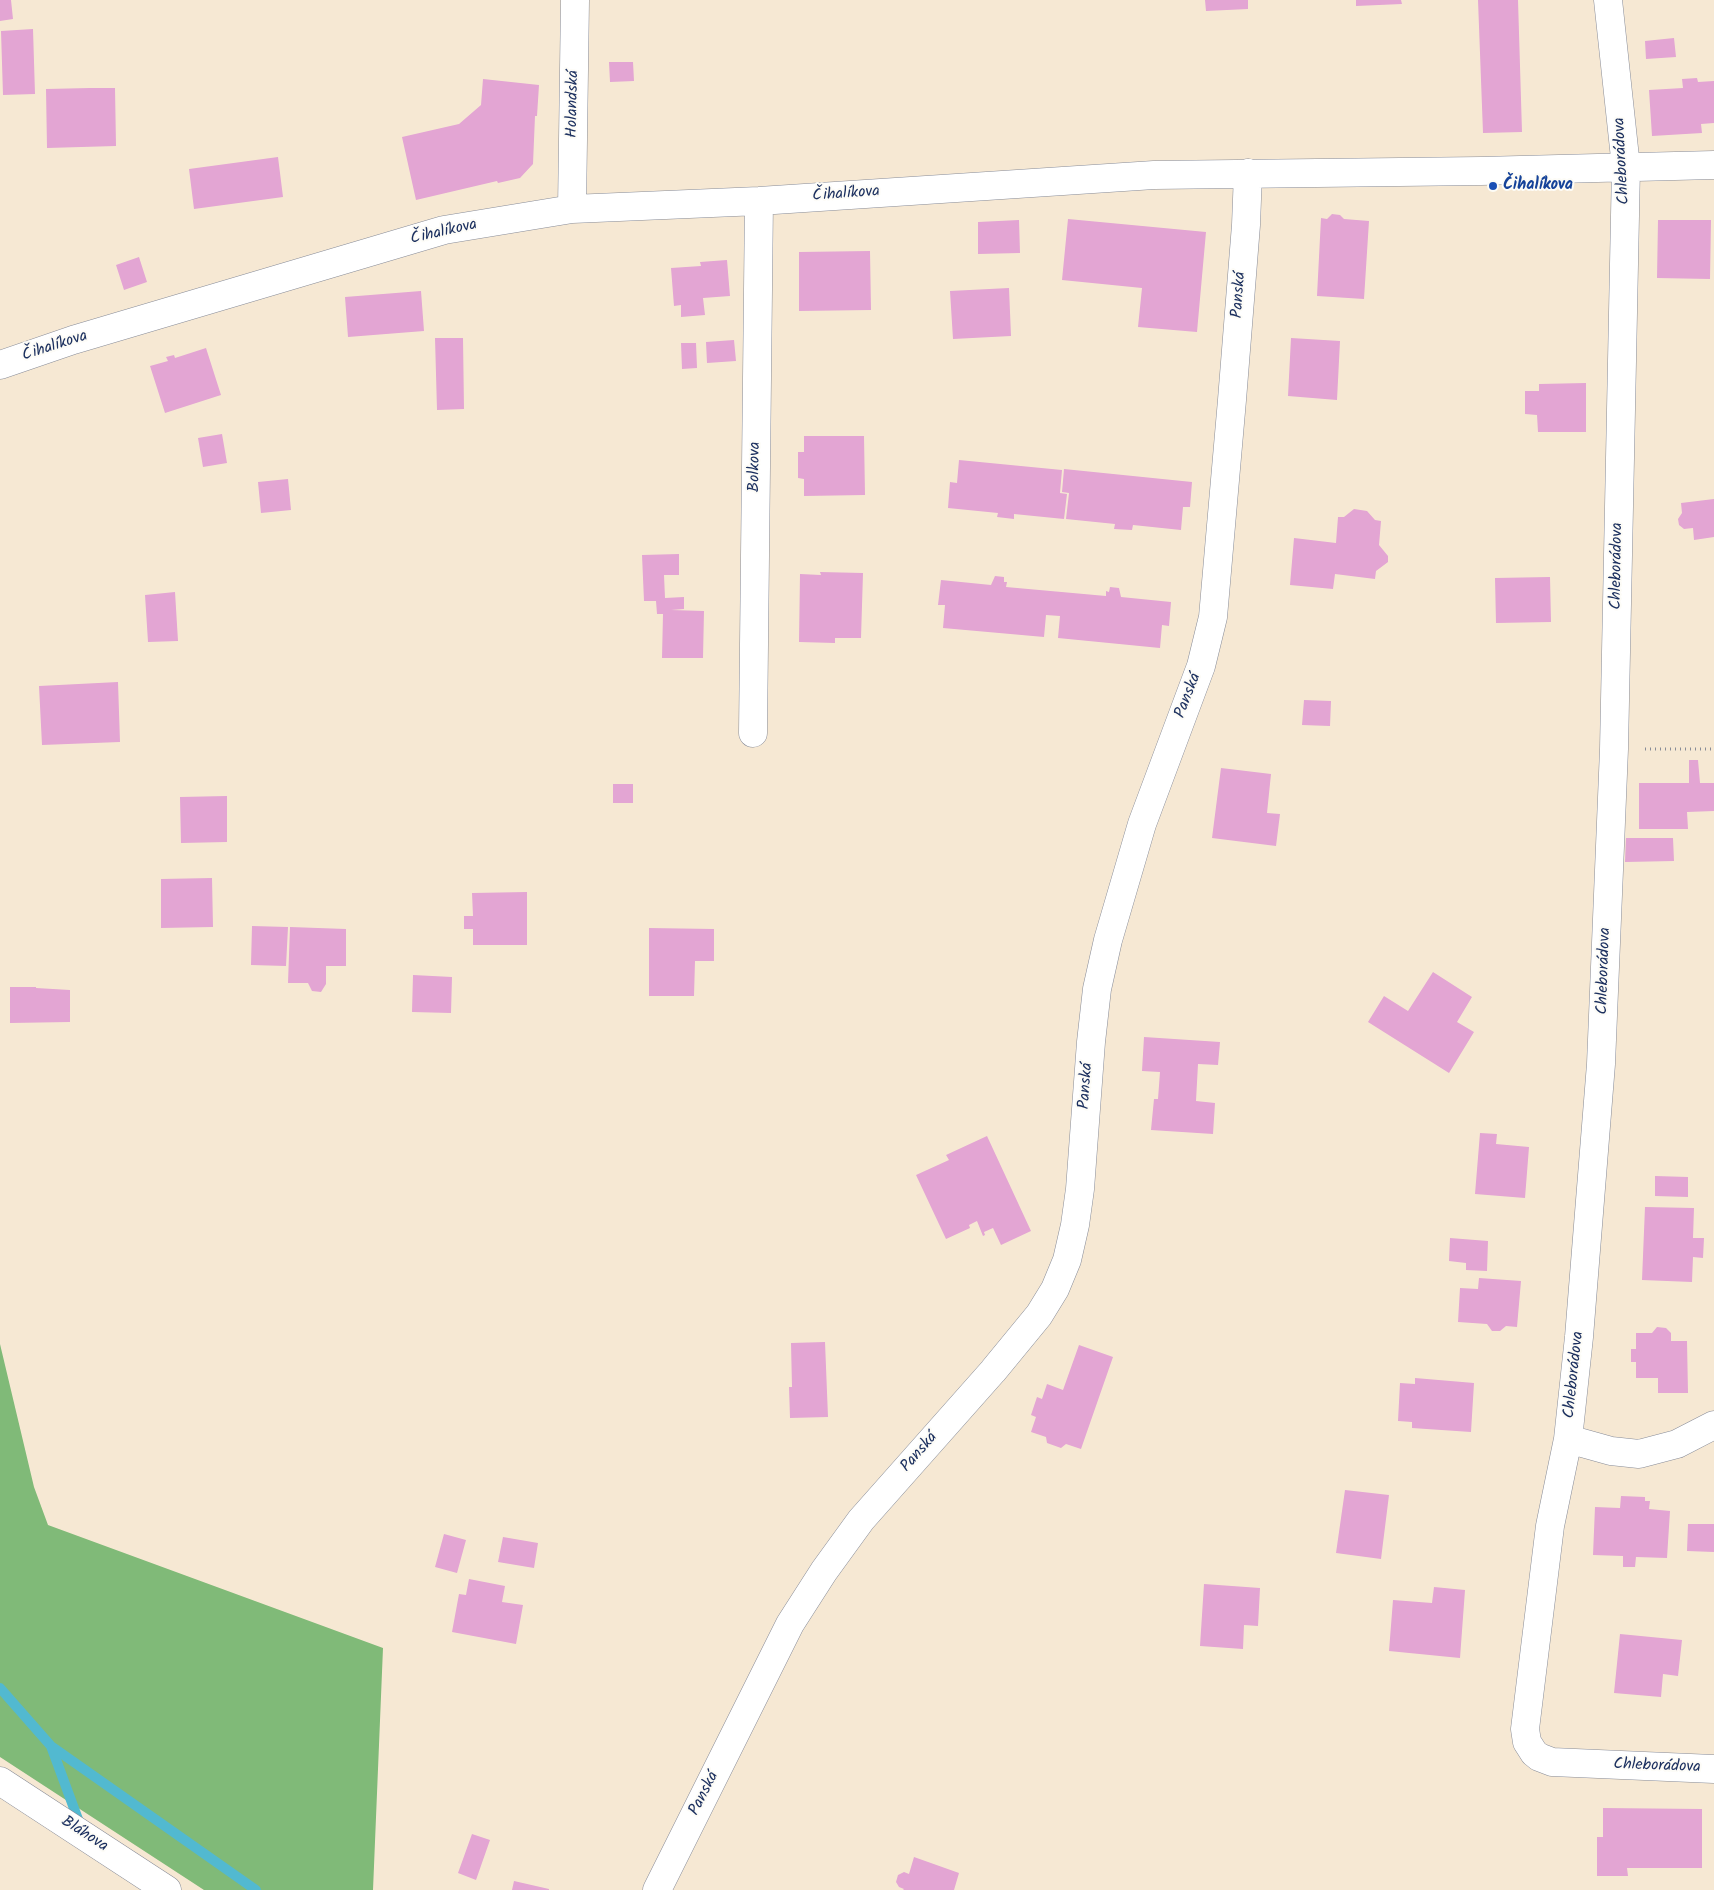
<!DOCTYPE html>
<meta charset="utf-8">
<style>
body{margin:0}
canvas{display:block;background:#f6e8d3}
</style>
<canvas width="1714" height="1890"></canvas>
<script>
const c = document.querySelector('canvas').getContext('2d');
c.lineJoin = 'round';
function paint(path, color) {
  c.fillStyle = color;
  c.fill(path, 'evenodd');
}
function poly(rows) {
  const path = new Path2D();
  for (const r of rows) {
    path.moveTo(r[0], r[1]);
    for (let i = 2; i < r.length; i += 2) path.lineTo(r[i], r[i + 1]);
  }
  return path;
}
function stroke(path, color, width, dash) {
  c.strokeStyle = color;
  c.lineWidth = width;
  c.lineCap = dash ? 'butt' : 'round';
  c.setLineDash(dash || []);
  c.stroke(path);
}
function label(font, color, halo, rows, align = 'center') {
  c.font = font + ' Kalam,sans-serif';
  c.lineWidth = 4;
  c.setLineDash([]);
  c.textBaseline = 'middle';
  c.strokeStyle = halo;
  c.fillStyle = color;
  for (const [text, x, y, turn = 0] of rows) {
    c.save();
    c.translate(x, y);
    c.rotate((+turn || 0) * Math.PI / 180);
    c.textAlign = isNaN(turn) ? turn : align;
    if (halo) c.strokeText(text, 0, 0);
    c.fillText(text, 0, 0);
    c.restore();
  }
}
const forest = poly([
 [0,1344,34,1487,48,1525,383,1648,373,1890,204,1890,0,1757]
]);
const stream = poly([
 [0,1688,51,1746,256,1890],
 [51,1746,79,1822]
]);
const building = poly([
 [0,0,11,0,13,19,0,21],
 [1205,0,1248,0,1248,9,1206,11],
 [1356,0,1401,0,1402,4,1356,6],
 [1478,0,1518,0,1522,132,1483,133],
 [33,29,35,94,3,95,1,31],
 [1674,38,1676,57,1646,59,1645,41],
 [609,62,633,62,634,81,610,82],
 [1697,78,1698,82,1714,81,1714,123,1701,124,1702,133,1652,136,1649,90,1683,88,1682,79],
 [483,79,539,85,537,116,535,116,533,164,520,178,498,183,497,181,416,200,402,137,459,124,481,105],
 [90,88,115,88,116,146,47,148,46,89],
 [278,157,283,197,194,209,189,169],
 [1332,214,1340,215,1344,219,1369,221,1364,299,1317,296,1321,218,1327,219],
 [1068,219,1206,232,1197,332,1138,327,1142,288,1062,280],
 [1019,220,1020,253,978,254,978,222],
 [1658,220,1711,220,1710,279,1657,278],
 [870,251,871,310,799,311,799,252],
 [139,257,147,282,124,290,116,265],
 [727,260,730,296,703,298,705,315,681,317,681,305,674,306,671,268,701,266,700,262],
 [1009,288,1011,336,953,339,950,291],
 [421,291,424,331,348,337,345,297],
 [435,338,463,338,464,409,437,410],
 [1291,338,1340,341,1337,400,1288,396],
 [734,340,736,361,707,363,706,342],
 [681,343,696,343,697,368,682,369],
 [206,348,221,395,165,413,150,366,168,361,166,357,174,355,175,358],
 [1586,383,1586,432,1538,432,1537,415,1525,414,1525,391,1539,391,1539,384],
 [222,434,227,463,203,467,198,438],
 [804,436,864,436,865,495,804,496,804,479,798,478,798,452,804,452],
 [959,460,1062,470,1060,493,1067,494,1064,519,1014,514,1014,519,997,517,998,513,948,508,950,482,957,483],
 [1064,469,1192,482,1190,507,1183,507,1181,530,1133,525,1132,530,1114,529,1115,524,1066,519,1069,493,1062,492],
 [288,479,291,510,261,513,258,482],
 [1714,499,1714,537,1694,540,1693,528,1684,529,1679,525,1678,519,1682,513,1681,503],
 [1354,509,1367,511,1375,520,1381,521,1379,545,1388,556,1388,562,1376,571,1375,579,1335,574,1333,589,1290,585,1294,538,1336,543,1338,517,1344,517],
 [679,554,679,575,664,575,665,598,684,597,684,609,671,610,704,611,703,658,662,658,663,614,657,614,656,601,644,601,642,555],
 [820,572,863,573,861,638,835,638,835,643,799,642,800,574,821,575],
 [995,576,1004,577,1004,582,1007,582,1006,587,1106,596,1106,591,1109,592,1110,587,1119,588,1121,597,1171,602,1169,626,1162,625,1160,648,1058,638,1060,616,1046,615,1044,637,943,628,945,605,938,605,941,580,991,585],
 [1550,577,1551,622,1496,623,1495,578],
 [175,592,178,641,148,642,145,595],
 [118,682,120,742,42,745,39,686],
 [1304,700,1331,701,1330,726,1302,725],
 [1689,760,1698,760,1700,783,1714,783,1714,811,1687,812,1688,829,1639,829,1639,783,1689,783],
 [1221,768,1271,774,1267,813,1280,814,1276,846,1212,838],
 [613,784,633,784,633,803,613,803],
 [227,796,227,842,181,843,180,797],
 [1626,838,1673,838,1674,861,1625,862],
 [212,878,213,927,161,928,161,879],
 [527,892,527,945,473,945,473,929,464,929,464,916,473,916,472,893],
 [252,926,288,927,286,966,251,965],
 [290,927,346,929,346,966,326,966,326,984,321,992,312,991,308,983,288,983],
 [649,928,714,929,714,961,695,961,694,996,649,996],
 [1433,972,1472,997,1457,1022,1474,1032,1449,1073,1368,1022,1384,996,1408,1011],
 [413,975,452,977,451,1013,412,1012],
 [10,987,36,987,36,988,70,990,70,1022,10,1023],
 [1144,1037,1220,1042,1218,1065,1198,1064,1196,1101,1215,1103,1213,1134,1151,1130,1154,1099,1158,1099,1160,1072,1142,1071],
 [1480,1133,1497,1134,1496,1144,1529,1147,1525,1198,1475,1194],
 [987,1136,1031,1231,1001,1245,993,1228,984,1232,985,1235,983,1236,977,1221,969,1225,970,1228,946,1239,916,1175,949,1160,946,1155],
 [1655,1176,1688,1177,1688,1197,1655,1196],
 [1645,1207,1694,1208,1693,1238,1704,1238,1703,1258,1693,1257,1692,1282,1642,1280],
 [1450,1238,1488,1241,1487,1271,1466,1270,1466,1263,1449,1261],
 [1479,1278,1521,1281,1517,1327,1506,1326,1500,1331,1492,1331,1487,1324,1458,1322,1460,1288,1478,1289],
 [1657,1327,1666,1328,1671,1333,1671,1341,1687,1341,1688,1393,1658,1393,1658,1378,1636,1378,1636,1362,1631,1362,1631,1349,1636,1349,1636,1333,1652,1333],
 [825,1342,828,1417,790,1418,789,1387,792,1387,791,1343],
 [1079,1345,1113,1357,1081,1449,1066,1444,1061,1448,1047,1443,1046,1437,1031,1432,1036,1417,1031,1415,1037,1397,1042,1399,1047,1384,1063,1390],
 [1415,1378,1474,1383,1471,1432,1412,1428,1412,1422,1398,1421,1400,1383,1415,1384],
 [1345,1490,1389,1495,1381,1559,1336,1553],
 [1621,1496,1645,1497,1645,1501,1650,1501,1649,1509,1670,1511,1667,1558,1636,1557,1635,1567,1623,1567,1623,1556,1593,1555,1595,1507,1620,1508],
 [1688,1524,1714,1524,1714,1552,1687,1551],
 [444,1534,466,1540,457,1573,435,1567],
 [503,1537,538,1543,534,1568,498,1562],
 [469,1579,505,1586,502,1602,523,1605,516,1644,452,1632,459,1594,466,1595],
 [1204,1584,1260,1588,1258,1626,1244,1625,1243,1649,1200,1646],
 [1434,1587,1465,1590,1460,1658,1389,1651,1393,1600,1432,1603],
 [1620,1634,1682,1640,1678,1676,1663,1674,1661,1697,1614,1693],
 [1603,1808,1702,1809,1702,1868,1627,1868,1628,1876,1597,1876,1597,1837,1603,1837],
 [472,1834,490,1840,476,1880,458,1873],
 [914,1857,959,1873,954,1890,903,1890,904,1889,899,1887,896,1882,898,1875,904,1872,909,1874],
 [514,1881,549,1889,549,1890,512,1890]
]);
const path = poly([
 [1645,749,1714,749]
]);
const minor = poly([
 [1608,0,1626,167,1614,749,1601,1064,1579,1337,1568,1439,1550,1526,1525,1729,1527,1742,1534,1753,1539,1757,1552,1762,1714,1769],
 [572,209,575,0],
 [0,365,73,340,444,230,572,209,759,201,1154,175,1481,171,1714,165],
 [753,733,759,201],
 [1568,1439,1611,1451,1639,1454,1677,1444,1714,1425],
 [0,1781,167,1890],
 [657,1890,790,1624,824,1571,861,1520,993,1371,1039,1315,1055,1289,1067,1260,1075,1225,1080,1189,1091,1042,1097,989,1108,940,1142,824,1201,666,1213,617,1232,400,1246,225,1248,173]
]);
const markers = [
 [1493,186,5,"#1a4fb4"]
];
const streetNames = [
 ["Holandská",574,104,-89],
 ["Chleborádova",1623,161,-93],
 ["Čihalíkova",846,195,-4],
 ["Čihalíkova",444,233,-13],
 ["Panská",1240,295,-86],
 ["Čihalíkova",55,347,-18],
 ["Bolkova",756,467,-89],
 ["Chleborádova",1618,566,-89],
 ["Panská",1189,696,-69],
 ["Chleborádova",1605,971,-88],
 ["Panská",1087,1086,-86],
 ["Chleborádova",1575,1375,-84],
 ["Panská",920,1453,-49],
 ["Chleborádova",1657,1767,2],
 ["Panská",705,1794,-63],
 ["Bláhova",84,1835,33]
];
const transitNames = [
 ["Čihalíkova",1503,186]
];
paint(forest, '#80ba78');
stroke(stream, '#52b9d0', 10);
paint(building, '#e3a5d3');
stroke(minor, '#888c98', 29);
stroke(path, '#888c98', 3, [1, 4]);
stroke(minor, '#fff', 28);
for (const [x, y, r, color] of markers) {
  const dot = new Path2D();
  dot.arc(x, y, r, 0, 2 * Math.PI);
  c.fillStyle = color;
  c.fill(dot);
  stroke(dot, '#fdfcf7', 2);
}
label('16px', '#1b2f5e', '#fdfcf7', streetNames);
label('bold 16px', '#164399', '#fdfcf7', transitNames, 'left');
</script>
